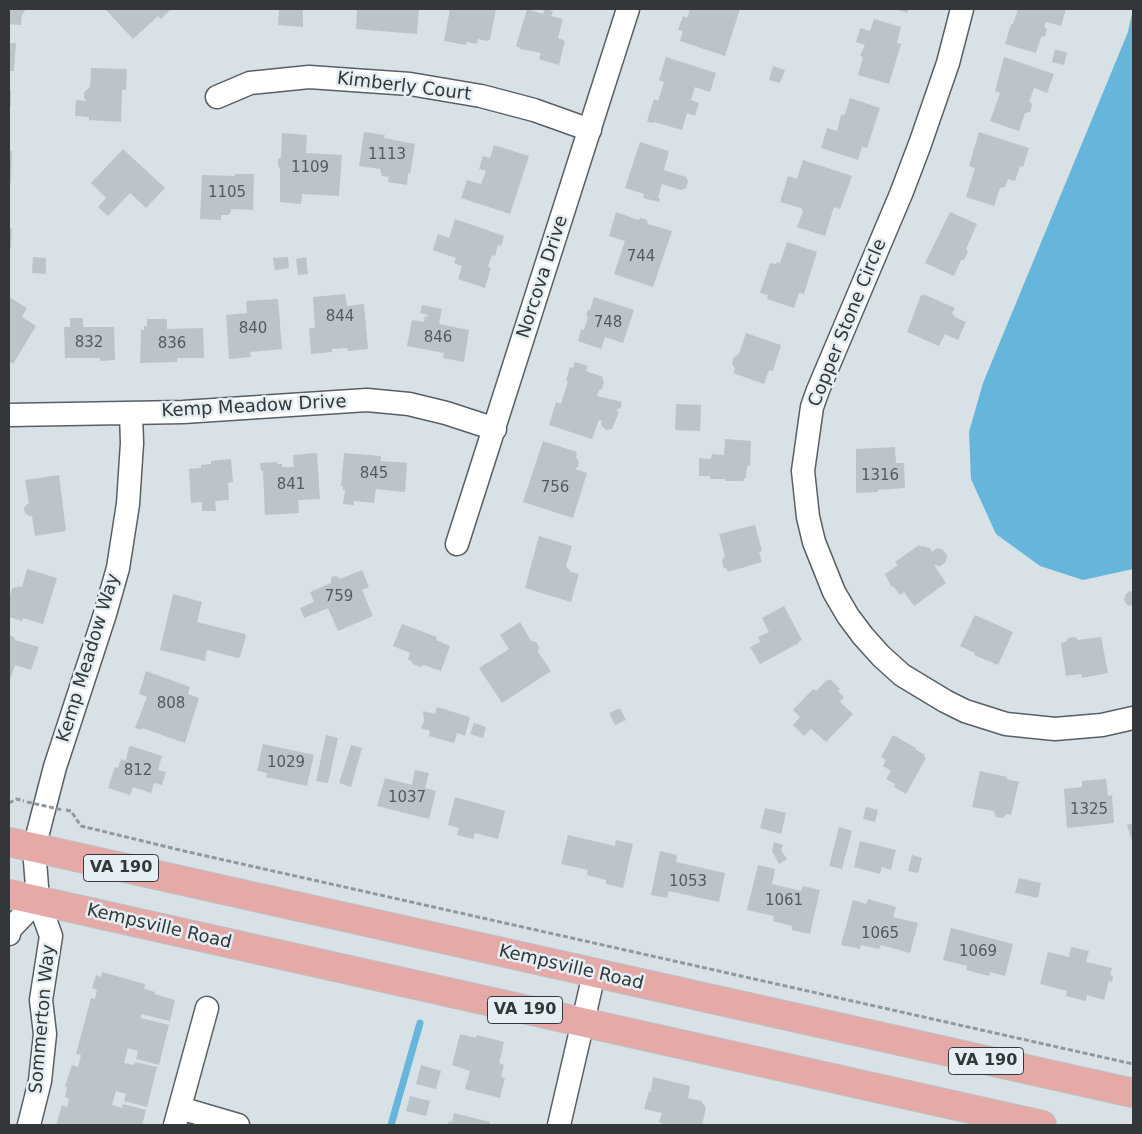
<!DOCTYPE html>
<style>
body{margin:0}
#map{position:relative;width:1142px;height:1134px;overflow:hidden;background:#d7e1e6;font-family:"DejaVu Sans",sans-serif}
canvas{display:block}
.frame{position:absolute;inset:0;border:10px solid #333739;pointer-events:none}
</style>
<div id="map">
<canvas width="1142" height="1134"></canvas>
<div class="frame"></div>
</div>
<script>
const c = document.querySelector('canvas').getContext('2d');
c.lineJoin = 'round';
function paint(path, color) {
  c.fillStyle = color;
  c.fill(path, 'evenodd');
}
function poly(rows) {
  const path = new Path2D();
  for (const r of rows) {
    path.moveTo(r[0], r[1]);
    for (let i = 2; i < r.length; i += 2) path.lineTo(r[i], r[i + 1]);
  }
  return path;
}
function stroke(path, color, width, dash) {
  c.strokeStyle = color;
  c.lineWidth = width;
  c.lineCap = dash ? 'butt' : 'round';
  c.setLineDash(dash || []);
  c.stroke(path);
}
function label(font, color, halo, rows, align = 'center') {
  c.font = font + ' "DejaVu Sans",sans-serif';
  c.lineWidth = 5;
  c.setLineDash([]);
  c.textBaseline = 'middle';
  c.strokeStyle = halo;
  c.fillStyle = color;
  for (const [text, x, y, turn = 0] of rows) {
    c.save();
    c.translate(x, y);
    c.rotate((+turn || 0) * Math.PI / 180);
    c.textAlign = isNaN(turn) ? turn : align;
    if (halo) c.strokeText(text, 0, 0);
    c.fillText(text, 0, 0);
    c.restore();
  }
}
const water = poly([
 [1133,9,1133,569,1083,580,1040,566,996,534,971,479,969,432,983,383,1128,32]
]);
const stream = poly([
 [391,1125,420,1023]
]);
const building = poly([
 [9,9,26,9,22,15,21,25,9,24],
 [105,9,171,9,161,19,158,16,133,39],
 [279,9,303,9,303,27,278,25],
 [357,9,419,9,417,34,356,29],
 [450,9,496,9,490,39,488,41,478,39,477,44,467,42,466,45,444,41],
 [527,9,543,14,545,9,553,11,551,16,563,19,558,38,565,41,559,65,539,59,541,53,520,49,520,48,516,46],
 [690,9,740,9,725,56,680,41,683,31,678,30,683,16,687,18],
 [895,9,909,9,907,13],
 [1018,9,1066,9,1061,26,1046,22,1044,26,1047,29,1045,36,1041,37,1036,53,1005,44,1011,24,1013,24],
 [874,19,901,27,897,43,901,44,889,84,858,75,863,57,860,56,865,45,856,42,860,28,870,31],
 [9,43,16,43,14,71,9,71],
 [1055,49,1067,53,1064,65,1052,62],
 [666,57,716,73,710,92,695,87,691,100,699,103,695,116,687,113,682,130,654,122,652,123,647,121,654,99,658,101,664,82,659,80],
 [1004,57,1054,74,1047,93,1034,88,1029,102,1031,102,1032,106,1030,112,1025,113,1019,131,990,121,1000,93,995,91],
 [773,66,785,70,780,83,769,80],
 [91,68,127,69,126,90,122,90,121,122,89,120,89,117,75,116,76,100,87,101,84,98,84,92,90,87],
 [9,90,11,90,11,106,9,106],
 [850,98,880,108,867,148,862,147,858,160,821,148,827,128,837,131,841,115,845,114],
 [364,132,385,135,384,138,415,144,410,174,408,173,407,185,388,182,389,177,382,176,380,169,359,166],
 [979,132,1029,148,1023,167,1020,166,1015,181,1008,179,1005,187,1000,188,994,206,966,197,975,168,969,166],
 [282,133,307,135,306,153,342,155,339,196,302,194,301,204,280,202,280,169,278,166,278,159,281,157],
 [640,142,669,151,664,170,686,177,688,181,686,188,681,190,662,184,658,198,660,199,659,202,643,198,644,194,625,188],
 [494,145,529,156,510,214,461,198,467,180,481,184,486,171,479,169,483,156,490,158],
 [123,149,165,188,146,208,130,193,108,216,98,207,106,198,91,183],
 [9,151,12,151,11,183,9,183],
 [803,160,852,176,840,209,834,207,825,236,797,227,803,211,801,208,780,202,788,176,797,179],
 [235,174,254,174,253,210,231,209,231,212,228,215,221,215,221,220,200,219,202,175,235,176],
 [616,212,638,220,641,218,647,220,648,224,672,231,653,287,614,274,625,241,609,236],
 [950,212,977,224,966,249,968,252,964,260,961,260,954,276,925,263],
 [455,219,504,236,501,246,498,245,495,256,492,255,488,267,491,268,485,288,458,279,462,266,454,263,456,258,433,250,438,234,449,238],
 [9,228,12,228,11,248,9,248],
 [787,242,817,252,804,294,799,293,794,308,767,299,768,295,760,293,770,263,776,264,777,262,780,263],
 [33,257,46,258,46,274,32,273],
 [288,257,289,268,275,270,273,258],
 [306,257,308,274,298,275,296,259],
 [345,294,347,306,364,304,368,349,348,351,347,348,332,349,332,352,311,354,309,328,315,328,313,297],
 [923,294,955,308,952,313,955,317,966,322,958,340,945,334,939,346,907,332,921,295,923,296],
 [9,297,27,308,22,317,36,326,13,364,9,361],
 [594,297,634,310,623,343,605,337,601,349,578,341,581,329,584,330,588,317,586,316,588,310,590,310],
 [278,299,282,349,250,352,251,357,229,359,226,315,247,313,246,301],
 [422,305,442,309,439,324,469,330,464,362,443,358,444,353,407,346,412,320,424,322,425,316,428,317,428,315,420,313],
 [70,318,83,318,83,327,114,327,115,360,100,361,100,358,65,358,64,327,70,327],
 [147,319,167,319,167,329,203,328,204,358,177,358,177,362,140,363,141,330,144,330,144,326,147,326],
 [746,333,781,345,773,371,769,370,764,384,733,373,735,369,732,363,734,357,739,354],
 [575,362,588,366,586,371,603,377,602,379,604,382,602,389,599,390,597,396,622,402,620,409,618,408,617,411,619,412,612,429,606,430,601,425,602,421,599,420,592,439,549,425,556,402,561,404,568,381,566,381,570,367,573,368],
 [676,404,701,405,700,431,675,430],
 [725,439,751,441,750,466,747,466,746,478,744,478,743,481,725,481,725,479,710,479,710,476,699,476,699,458,711,459,712,454,724,455],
 [543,441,577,452,576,457,579,462,578,467,575,469,587,473,573,518,523,502],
 [895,447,896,463,904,463,905,488,878,490,878,492,856,493,856,449],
 [317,453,320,499,298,500,299,513,265,515,263,471,261,471,260,463,277,462,277,464,282,464,282,467,294,467,293,455],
 [344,453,381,456,381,461,407,463,405,492,376,489,374,503,354,501,354,505,343,504,345,490,343,490,343,486,341,486],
 [231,459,233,482,228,483,229,500,215,501,216,511,202,511,202,502,191,503,189,469,201,468,201,465,211,464,211,461],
 [59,475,66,531,35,536,32,516,29,516,25,513,24,508,27,504,29,503,25,480],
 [755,525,762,551,759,552,762,562,728,572,727,569,723,567,722,560,725,556,719,534],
 [539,536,572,546,566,566,571,572,579,574,571,602,525,588],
 [919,545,920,547,922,546,930,548,932,552,937,548,943,550,947,555,946,562,940,566,934,565,946,583,914,606,904,592,900,595,894,587,891,586,885,574,898,565,895,562],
 [27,569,57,578,43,624,23,618,22,621,9,617,9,595,10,596,12,589,15,587,17,588,18,586,22,587],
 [362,570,369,587,362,590,373,616,338,631,328,608,304,618,300,608,314,602,310,592,331,583,331,577,336,576,340,579],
 [1130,591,1133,592,1133,605,1131,606,1126,604,1124,599,1126,594],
 [173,594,202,602,197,622,245,634,246,636,240,657,238,658,207,650,205,661,160,650],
 [784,606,802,640,798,642,799,643,760,664,750,647,760,642,758,637,769,632,762,618],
 [975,615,1013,632,998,665,974,655,975,653,960,646],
 [520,622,531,641,536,642,539,647,538,652,551,671,502,703,479,668,509,649,500,635],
 [402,624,437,637,436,640,450,646,441,671,424,665,420,667,413,664,411,661,408,660,410,653,393,646],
 [9,635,14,637,15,640,39,647,31,670,15,665,9,683],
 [1075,637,1078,640,1101,637,1108,673,1082,678,1081,674,1066,676,1061,643,1066,642,1068,638],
 [146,671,190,687,188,694,199,698,185,743,142,728,142,730,135,728,147,697,139,694],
 [830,679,840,689,838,691,844,697,840,702,853,714,826,742,811,729,804,736,793,725,800,717,793,710,813,689,816,691,827,680,828,681],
 [437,707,470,717,465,736,457,733,454,743,429,736,430,731,421,728,424,722,423,711,435,714],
 [620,708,626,720,615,725,609,713],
 [474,723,486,727,483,738,470,734],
 [326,735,338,738,328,783,316,781],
 [893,735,916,748,915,749,925,755,924,757,926,758,906,794,894,787,895,784,886,779,891,771,883,766,886,760,881,757],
 [263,744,314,755,307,786,266,777,267,773,257,771],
 [351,745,362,748,351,787,339,783],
 [131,746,162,756,158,770,166,772,162,785,154,783,151,793,133,787,130,795,108,788,115,767,118,768,121,759,127,761,126,759,129,747],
 [415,770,429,773,425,788,436,791,429,819,377,806,385,778,412,785],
 [980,771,1007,777,1006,779,1020,782,1018,785,1011,815,1007,814,1003,818,996,817,994,811,972,807],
 [1106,779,1108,796,1112,795,1114,823,1067,828,1064,789,1082,787,1082,781],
 [455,797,505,811,498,839,475,833,473,839,457,835,459,828,448,825],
 [866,807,878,810,875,822,863,819],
 [765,808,786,813,781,834,760,828],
 [1133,823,1133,844,1127,825],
 [839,827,852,831,842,869,829,866],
 [568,835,615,846,616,840,633,844,623,888,606,884,606,880,587,875,588,870,561,864],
 [860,841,896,850,891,870,882,867,880,874,854,867],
 [774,842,783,845,781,850,787,859,779,864,772,851],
 [660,851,677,855,676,862,725,873,719,902,669,891,667,898,651,895],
 [912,855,922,858,918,873,908,871],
 [758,865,775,869,772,884,801,891,803,886,820,890,810,934,792,930,792,926,773,921,774,916,747,910],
 [1019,878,1041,883,1038,898,1015,893],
 [868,899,896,907,893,917,918,923,910,953,881,945,879,949,861,945,860,949,841,945,853,900,866,904],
 [951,928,1013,944,1005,976,990,972,989,976,966,970,967,966,943,960],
 [1071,947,1089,951,1086,962,1112,968,1110,975,1113,976,1112,982,1109,981,1104,1000,1087,995,1086,1001,1066,996,1067,991,1040,984,1048,952,1069,957],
 [102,972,145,984,144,989,155,992,155,994,175,1000,170,1021,141,1014,141,1018,169,1025,159,1065,136,1059,138,1051,128,1048,124,1063,134,1065,135,1062,157,1067,147,1107,124,1101,126,1094,116,1091,112,1105,122,1108,123,1104,146,1110,142,1125,56,1125,62,1105,67,1107,69,1099,65,1097,67,1087,65,1087,72,1065,78,1067,81,1055,76,1054,91,998,95,999,97,990,92,988,96,975,101,977],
 [460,1034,476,1038,477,1035,504,1042,499,1063,504,1065,501,1077,505,1078,500,1098,465,1089,470,1071,452,1065],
 [421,1065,441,1071,436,1089,416,1084],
 [653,1077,690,1086,688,1098,701,1101,706,1108,702,1125,662,1125,663,1124,659,1122,662,1113,644,1109,649,1091,651,1092],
 [410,1096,430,1101,426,1116,406,1111],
 [454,1113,490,1122,490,1125,448,1125,449,1121,452,1122]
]);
const path = poly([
 [9,803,17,799,24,801],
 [66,810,71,811,81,826,184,851,1133,1064]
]);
const minor = poly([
 [962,9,948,63,920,144,901,194,818,390,812,407,803,471,808,517,814,542,834,592,848,616,863,636,881,656,902,675,945,701,965,711,1006,724,1055,729,1102,725,1133,718],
 [217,97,250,83,309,77,410,84,481,96,534,110,590,130],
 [9,415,183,412,367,400,409,404,446,413,495,429],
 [457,544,628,9],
 [9,934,10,929,38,900],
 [180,1108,238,1125],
 [29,1125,40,1081,45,1034,41,1000,51,936,38,900,34,848,55,767,105,614,118,568,128,504,132,443,131,413],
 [175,1125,207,1008],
 [559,1125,594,974]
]);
const primary = poly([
 [9,842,1133,1093],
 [9,894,1042,1125]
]);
const pathBridge = poly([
 [27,802,63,810]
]);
const numberNames = [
 ["1113",387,155],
 ["1109",310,168],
 ["1105",227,193],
 ["744",641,257],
 ["844",340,317],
 ["748",608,323],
 ["840",253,329],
 ["846",438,338],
 ["832",89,343],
 ["836",172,344],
 ["845",374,474],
 ["1316",880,476],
 ["841",291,485],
 ["756",555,488],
 ["759",339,597],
 ["808",171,704],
 ["1029",286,763],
 ["812",138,771],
 ["1037",407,798],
 ["1325",1089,810],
 ["1053",688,882],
 ["1061",784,901],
 ["1065",880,934],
 ["1069",978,952]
];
const shields = [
 [121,868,75],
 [525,1010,75],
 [986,1061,75]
];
const shieldNames = [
 ["VA 190",121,868],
 ["VA 190",525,1010],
 ["VA 190",986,1061]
];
const streetNames = [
 ["Kimberly Court",404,87,7],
 ["Norcova Drive",543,277,-72],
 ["Copper Stone Circle",848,323,-68],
 ["Kemp Meadow Drive",254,407,-3],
 ["Kemp Meadow Way",89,658,-73],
 ["Kempsville Road",159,927,13],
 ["Kempsville Road",571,968,13],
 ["Sommerton Way",43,1019,-85]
];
paint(water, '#66b5da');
stroke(stream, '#66b5da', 7);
paint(building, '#bbc4c9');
stroke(minor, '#586065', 25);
stroke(primary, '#bebfc0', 30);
stroke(path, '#91999d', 3, [5, 2.5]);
stroke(minor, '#fff', 22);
stroke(primary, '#e5aaa7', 28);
stroke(pathBridge, '#91999d', 3, [5, 2.5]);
label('15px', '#555a5d', null, numberNames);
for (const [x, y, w] of shields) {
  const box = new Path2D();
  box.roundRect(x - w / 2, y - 13.5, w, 27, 4);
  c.fillStyle = '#e4eef3';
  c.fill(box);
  stroke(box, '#333739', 1);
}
label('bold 16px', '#333739', null, shieldNames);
label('18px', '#333739', '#e4eef3', streetNames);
</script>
